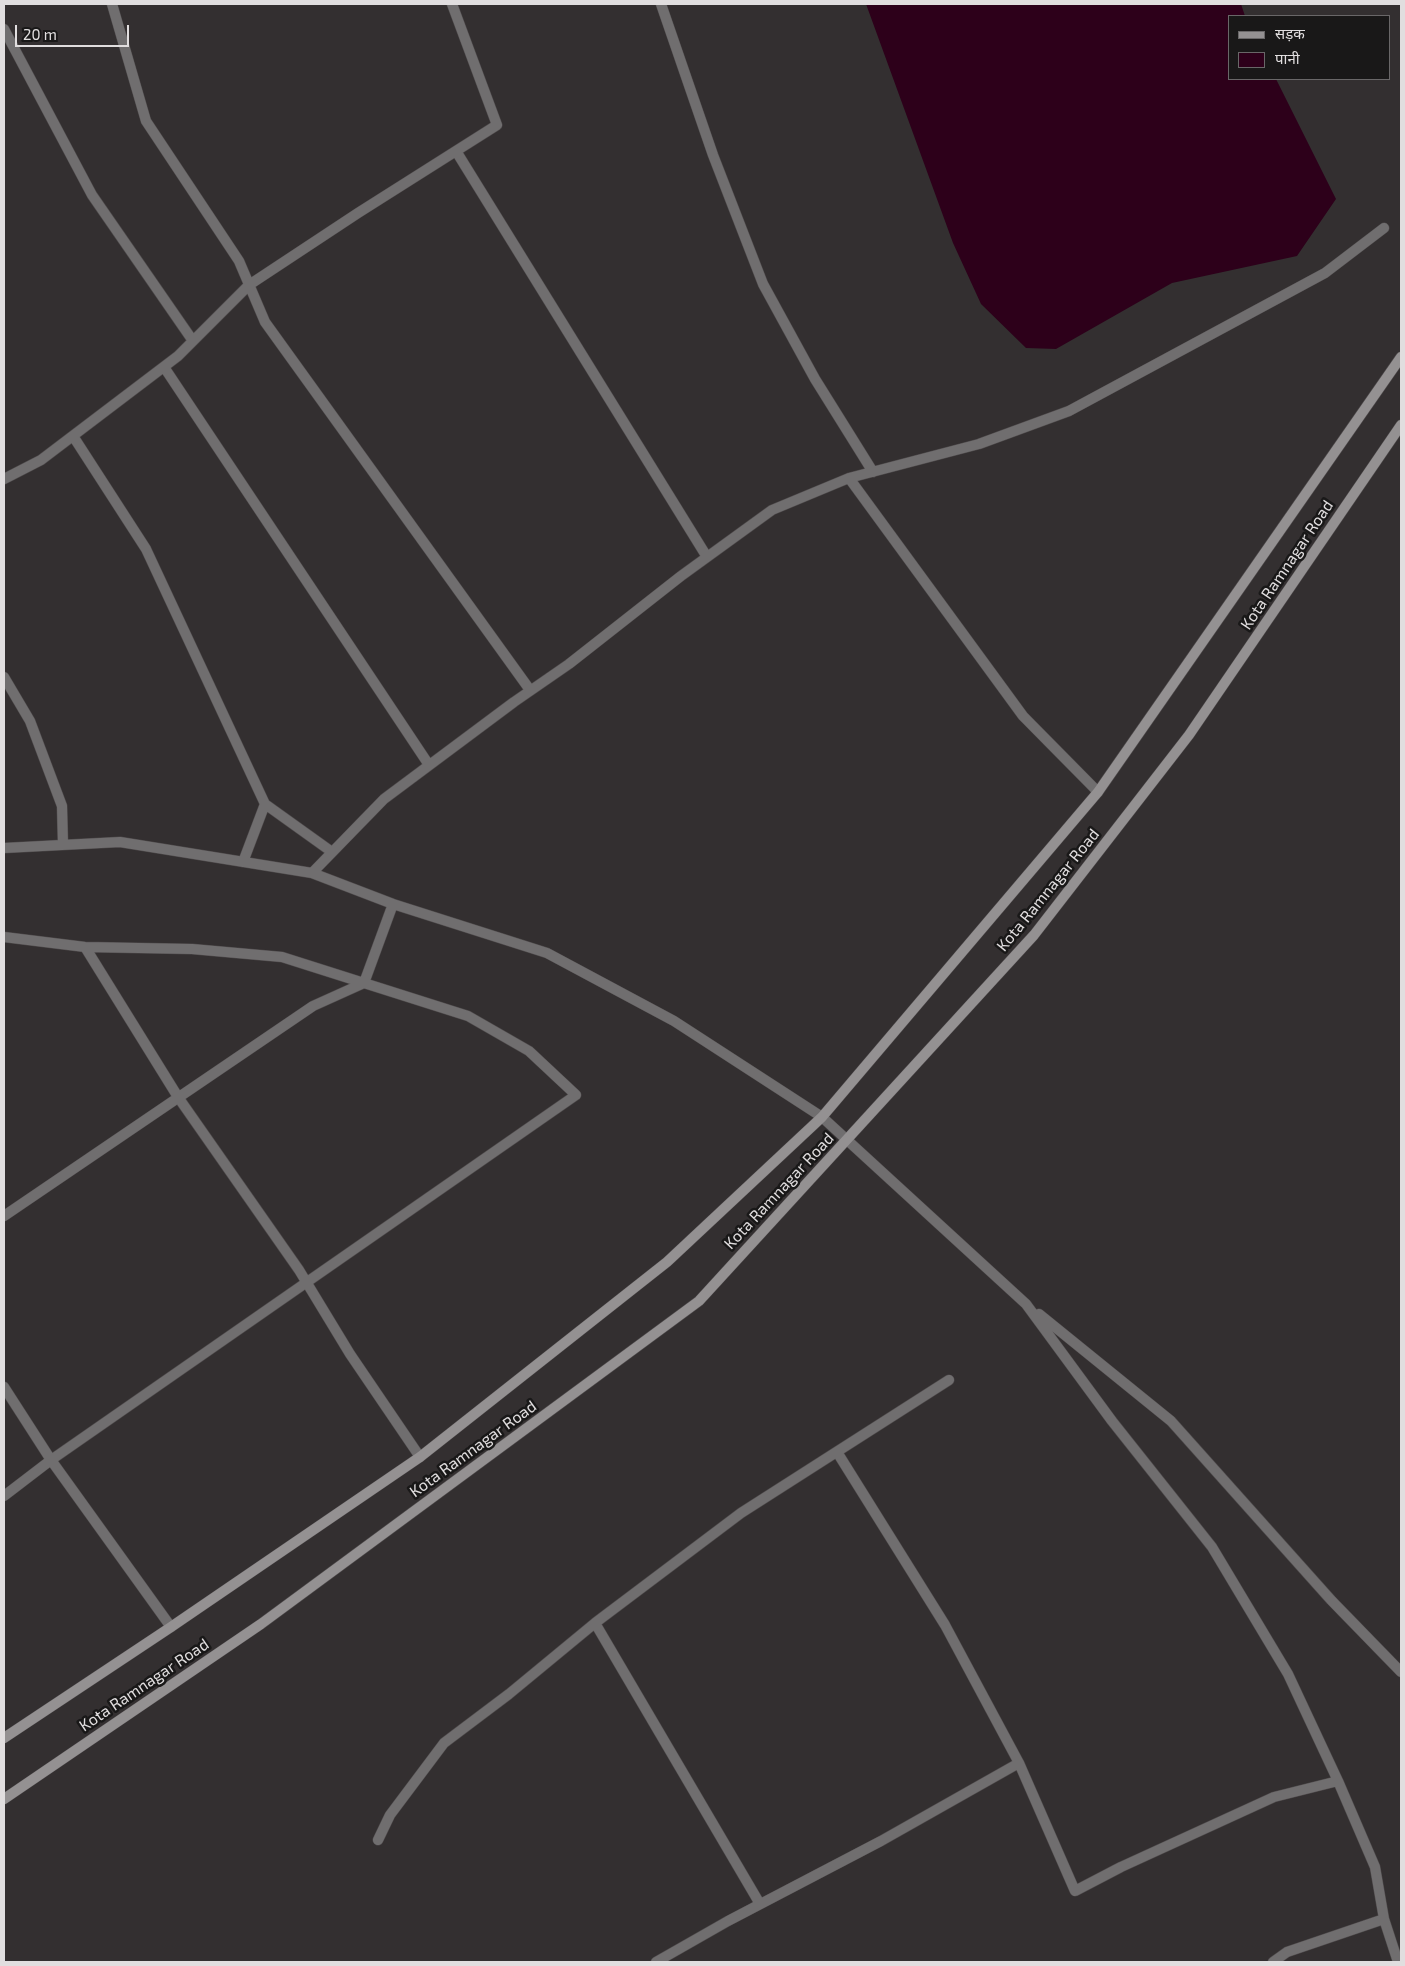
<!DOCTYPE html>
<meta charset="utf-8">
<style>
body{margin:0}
#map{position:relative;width:1405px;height:1966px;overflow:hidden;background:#332f30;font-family:"Exo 2","Noto Sans Devanagari",sans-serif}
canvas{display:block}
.frame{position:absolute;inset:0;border:5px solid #e1dedf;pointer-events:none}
.legend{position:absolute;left:1228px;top:15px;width:162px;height:65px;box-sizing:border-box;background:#191818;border:1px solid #696768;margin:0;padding:6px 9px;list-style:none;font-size:15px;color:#e1dedf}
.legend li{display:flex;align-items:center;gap:10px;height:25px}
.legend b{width:25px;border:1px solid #696768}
.scale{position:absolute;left:15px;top:25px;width:114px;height:22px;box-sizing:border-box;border:2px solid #e1dedf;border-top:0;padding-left:6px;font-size:15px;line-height:18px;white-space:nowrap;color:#e1dedf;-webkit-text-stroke:4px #191818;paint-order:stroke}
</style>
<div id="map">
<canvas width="1405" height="1966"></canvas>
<div class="frame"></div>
<ul class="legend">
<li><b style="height:6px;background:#949192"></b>सड़क</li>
<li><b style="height:14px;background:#2d001a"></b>पानी</li>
</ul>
<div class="scale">20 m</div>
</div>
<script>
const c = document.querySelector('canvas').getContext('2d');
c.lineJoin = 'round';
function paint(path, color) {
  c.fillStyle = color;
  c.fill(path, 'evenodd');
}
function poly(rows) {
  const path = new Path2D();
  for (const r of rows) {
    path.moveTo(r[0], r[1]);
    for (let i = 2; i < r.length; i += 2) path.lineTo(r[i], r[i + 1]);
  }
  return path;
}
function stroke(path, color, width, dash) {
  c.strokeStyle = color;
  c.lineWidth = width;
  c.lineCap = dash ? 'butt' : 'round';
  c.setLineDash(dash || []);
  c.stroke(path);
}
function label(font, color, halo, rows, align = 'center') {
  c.font = font + ' "Exo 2",sans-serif';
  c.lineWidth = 5;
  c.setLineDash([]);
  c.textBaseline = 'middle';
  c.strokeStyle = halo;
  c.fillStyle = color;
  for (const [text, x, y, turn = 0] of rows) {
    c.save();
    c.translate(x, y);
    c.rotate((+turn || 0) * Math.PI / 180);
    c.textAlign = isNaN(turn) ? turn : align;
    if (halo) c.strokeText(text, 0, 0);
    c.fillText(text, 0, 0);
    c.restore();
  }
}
const water = poly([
 [866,4,1241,4,1245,16,1229,16,1229,79,1276,79,1336,199,1297,256,1172,283,1056,349,1026,348,981,304,953,243]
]);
const street = poly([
 [112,4,146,121,239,261,265,322,530,690],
 [661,4,713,155,763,284,815,379,873,472],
 [4,29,92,195,193,341],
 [456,151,707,557],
 [164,367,429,765],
 [73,436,146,549,265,804,332,852],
 [849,478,1023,716,1098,792],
 [4,479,41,460,178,356,249,285,358,213,497,125,452,4],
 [4,677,30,721,62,806,63,845],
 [4,848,120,842,312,873,393,904,547,953,674,1021,822,1117,1026,1304,1112,1421,1212,1547,1288,1674,1338,1781,1375,1867,1384,1919,1398,1962],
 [243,862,265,804],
 [312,873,384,799,514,702,569,664,681,576,772,510,849,478,979,444,1069,411,1325,273,1384,228],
 [4,937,85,947,192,949,282,957,468,1016,529,1051,576,1095,51,1460,4,1496],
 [85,947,178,1097,299,1270,350,1354,420,1457],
 [4,1216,313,1006,364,983,393,904],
 [1039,1314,1171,1421,1331,1600,1401,1672],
 [4,1387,51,1460,171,1627],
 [837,1452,945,1625,1019,1763,1075,1891,1121,1867,1274,1797,1338,1781],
 [595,1623,760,1904],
 [378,1840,390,1815,444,1743,509,1694,595,1623,741,1513,949,1380],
 [656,1962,728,1921,881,1841,1019,1763],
 [1273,1962,1287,1952,1384,1919]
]);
const secondary = poly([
 [4,1738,171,1627,420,1457,667,1262,822,1117,1098,792,1401,357],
 [4,1799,261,1624,699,1301,1034,935,1189,735,1401,425]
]);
const streetNames = [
 ["Kota Ramnagar Road",1287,565,-56],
 ["Kota Ramnagar Road",1048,890,-51],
 ["Kota Ramnagar Road",779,1191,-47],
 ["Kota Ramnagar Road",473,1449,-36],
 ["Kota Ramnagar Road",144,1685,-34]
];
paint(water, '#2d001a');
stroke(street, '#4f4b4c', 11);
stroke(secondary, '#4f4b4c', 11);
stroke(street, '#706e6f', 10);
stroke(secondary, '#949192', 10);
label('16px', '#e1dedf', '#191818', streetNames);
</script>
